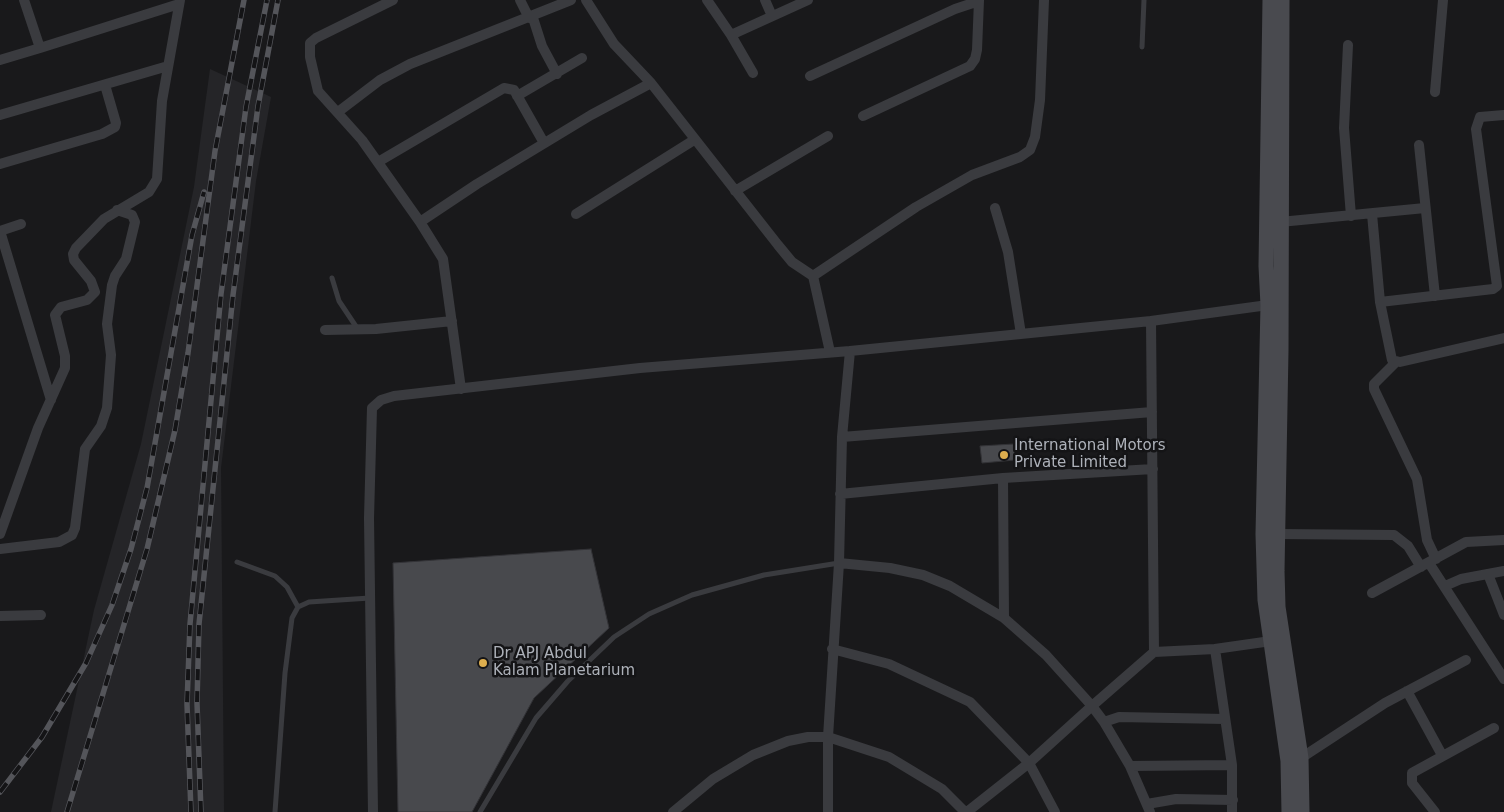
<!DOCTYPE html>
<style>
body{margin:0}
canvas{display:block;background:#19191b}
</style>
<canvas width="1504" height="812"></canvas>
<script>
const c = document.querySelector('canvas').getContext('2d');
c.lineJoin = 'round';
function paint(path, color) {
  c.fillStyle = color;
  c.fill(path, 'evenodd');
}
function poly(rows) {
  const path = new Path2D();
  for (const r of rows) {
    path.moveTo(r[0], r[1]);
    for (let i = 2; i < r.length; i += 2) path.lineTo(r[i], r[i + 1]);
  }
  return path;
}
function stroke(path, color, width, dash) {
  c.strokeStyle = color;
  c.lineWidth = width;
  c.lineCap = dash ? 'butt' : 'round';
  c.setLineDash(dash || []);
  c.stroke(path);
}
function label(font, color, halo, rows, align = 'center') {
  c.font = font + ' "DejaVu Sans",sans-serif';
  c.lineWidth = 5;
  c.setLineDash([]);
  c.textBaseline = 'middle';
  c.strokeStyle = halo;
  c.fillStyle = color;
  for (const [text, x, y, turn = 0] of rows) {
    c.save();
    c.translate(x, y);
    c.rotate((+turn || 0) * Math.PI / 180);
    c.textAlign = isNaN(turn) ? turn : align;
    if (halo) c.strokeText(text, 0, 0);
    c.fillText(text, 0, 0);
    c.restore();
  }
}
const built = poly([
 [210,69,271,97,256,181,221,468,224,812,51,812,94,610,141,444,194,187]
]);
const building = poly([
 [1014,444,1015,460,982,463,980,446,1014,444],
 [591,549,609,628,534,698,472,812,398,812,393,563,591,549]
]);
const lane = poly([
 [1142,47,1144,0],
 [332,278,339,301,357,328],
 [237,562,275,576,287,587,298,607],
 [275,812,285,673,292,618,298,607,309,602,370,598],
 [480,812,536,718,568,681,614,637,649,614,692,595,764,575,839,563]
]);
const street = poly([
 [24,0,40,48,179,4],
 [393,0,316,38,310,43,310,57,318,91,362,140,420,222,443,259,461,389],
 [520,0,529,18,533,18,542,46,557,74],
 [586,0,614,44,651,83,778,245,792,262,813,276],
 [707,0,731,35,753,73],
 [765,0,772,16],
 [731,35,808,0],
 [1348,45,1344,128,1351,216],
 [0,60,40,48],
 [810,76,955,9,979,1],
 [1435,92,1443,0],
 [517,96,582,58],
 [338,112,380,80,410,64,571,0],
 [0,115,168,66],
 [863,116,970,66,975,59,977,50,979,0],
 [1419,145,1435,296],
 [378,162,504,88,514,90,544,143],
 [0,164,102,134,115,127,116,123,105,85],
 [735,191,828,136],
 [995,208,1008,252,1021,334],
 [576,214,694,140],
 [1372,214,1380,302,1392,360,1400,362,1504,338],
 [420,222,477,184,591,115,651,83],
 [1280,222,1425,208],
 [0,231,51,400],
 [0,231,21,224],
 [1380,302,1493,289,1497,286,1476,129,1480,117,1504,115],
 [1268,305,1151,321,1154,652,1215,649,1271,641],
 [325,330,376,329,452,321],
 [830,352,813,276,916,207,972,175,1020,157,1030,150,1035,137,1040,100,1044,0],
 [1395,363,1374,384,1374,389,1417,479,1427,540,1436,559],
 [842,437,1152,412],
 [1003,478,1004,618],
 [840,494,1003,478,1153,469],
 [0,534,38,428,65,368,65,356,55,315,61,307,87,300,95,292,91,281,74,260,73,254,76,248,104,219,149,192,157,179,162,101,180,0],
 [1277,534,1394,535,1408,546,1421,567],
 [0,549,59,542,72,535,75,528,85,449,101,426,107,408,111,355,107,324,112,285,115,276,126,259,135,222,132,215,117,210],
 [839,563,890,568,923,575,950,586,1004,618,1046,655,1092,706,1154,652],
 [1429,563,1504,679],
 [1488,574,1504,615],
 [1445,586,1461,579,1504,571],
 [1372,593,1466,542,1504,540],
 [0,616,41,615],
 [832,649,889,664,970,702,1029,763,1055,812],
 [1215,649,1232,765,1232,812],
 [1407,691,1442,755],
 [1104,722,1119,717,1225,719],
 [1301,758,1385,703,1466,660],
 [1130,766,1232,765],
 [1147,804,1176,799,1233,800],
 [373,812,369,518,372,408,381,400,394,396,640,368,850,351],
 [673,812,713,779,753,755,788,741,808,737,828,737,889,757,942,789,965,812],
 [828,812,828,737,839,563,842,437,850,351,1151,321],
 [967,812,1029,763,1092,706,1104,722,1130,766,1150,812],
 [1435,812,1412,783,1412,773,1494,728]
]);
const secondary = poly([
 [1270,0,1266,266,1268,305,1263,534,1265,600,1288,761,1289,812],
 [1282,0,1281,350,1277,571,1278,607,1301,758,1302,812]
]);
const rail = poly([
 [0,792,42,737,86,663,112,605,131,549,147,488,192,235,204,192],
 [67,812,147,549,175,430,188,353,215,151,244,0],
 [191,812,187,704,190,624,221,294,246,107,267,0],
 [201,812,197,703,199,624,233,295,258,106,278,0]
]);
const markers = [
 [1004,455,5,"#deae4e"],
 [483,663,5,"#deae4e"]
];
const poiNames = [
 ["International Motors",1014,446],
 ["Private Limited",1014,463],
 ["Dr APJ Abdul",493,654],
 ["Kalam Planetarium",493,671]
];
paint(built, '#252528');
paint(building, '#48494d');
stroke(building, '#333337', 1);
stroke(lane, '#3a3b3f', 5);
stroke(street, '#3a3b3f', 10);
stroke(secondary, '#494a4f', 15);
stroke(rail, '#54555a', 5.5);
stroke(rail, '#141416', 4, [11]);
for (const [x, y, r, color] of markers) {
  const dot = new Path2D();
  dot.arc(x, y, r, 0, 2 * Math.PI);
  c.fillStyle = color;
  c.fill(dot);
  stroke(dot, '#141416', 2);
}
label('15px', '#adb1b9', '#141416', poiNames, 'left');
</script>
